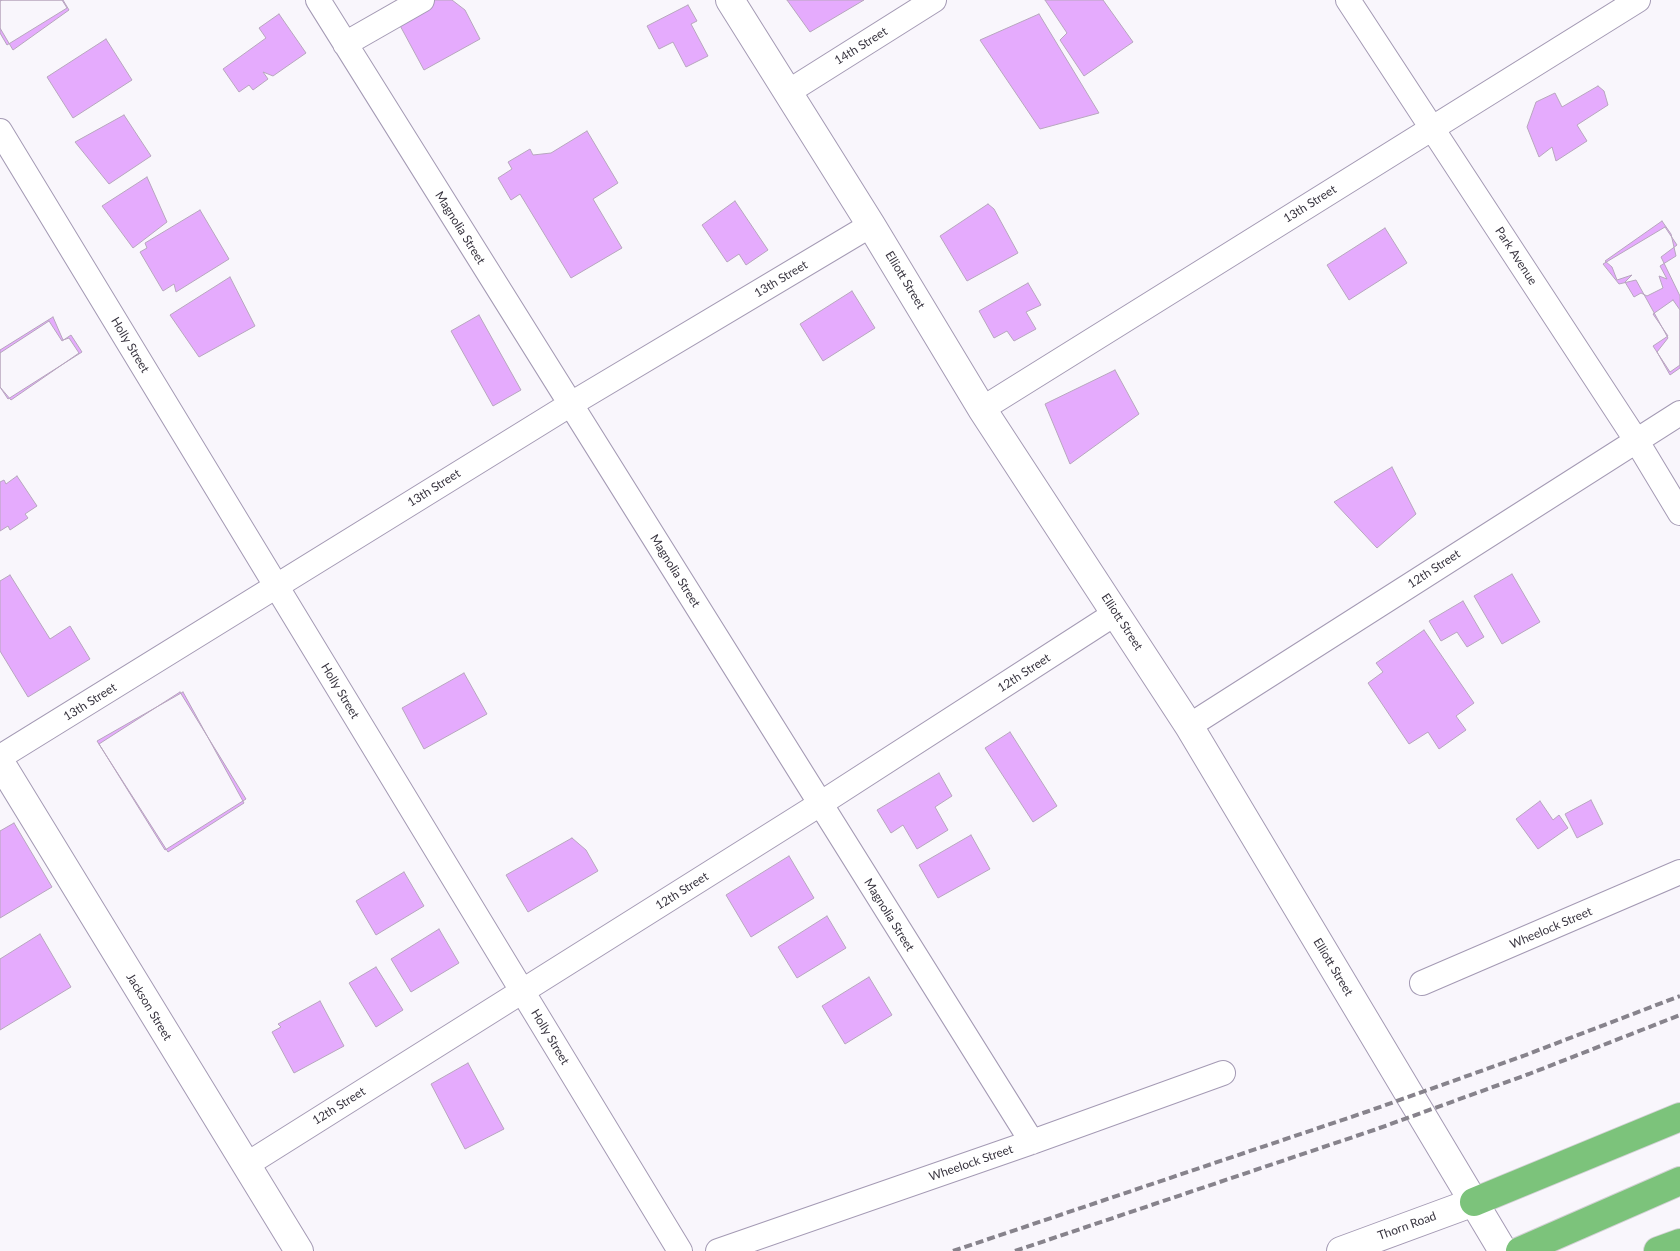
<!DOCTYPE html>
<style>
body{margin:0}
canvas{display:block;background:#f9f6fc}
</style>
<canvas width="1680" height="1251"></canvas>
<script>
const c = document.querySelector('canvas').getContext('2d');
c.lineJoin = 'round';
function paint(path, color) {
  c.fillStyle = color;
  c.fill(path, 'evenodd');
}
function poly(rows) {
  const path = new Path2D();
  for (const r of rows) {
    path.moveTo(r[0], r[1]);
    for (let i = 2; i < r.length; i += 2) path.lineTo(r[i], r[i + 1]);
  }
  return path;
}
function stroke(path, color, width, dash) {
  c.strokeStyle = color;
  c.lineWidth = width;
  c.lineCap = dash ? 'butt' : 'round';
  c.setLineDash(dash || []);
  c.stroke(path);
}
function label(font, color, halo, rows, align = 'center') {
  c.font = font + ' Lato,sans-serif';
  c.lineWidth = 4;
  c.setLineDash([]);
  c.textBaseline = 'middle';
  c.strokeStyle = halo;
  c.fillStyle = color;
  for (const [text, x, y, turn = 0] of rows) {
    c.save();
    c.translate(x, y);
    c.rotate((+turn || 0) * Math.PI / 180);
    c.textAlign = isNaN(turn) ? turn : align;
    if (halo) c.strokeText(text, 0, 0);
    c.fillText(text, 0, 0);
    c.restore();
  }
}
const building = poly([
 [0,0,62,0,67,8,7,45,0,33,0,0],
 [2,0,63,0,69,10,13,50,0,28,0,1,2,0],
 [434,0,452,0,465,10,480,39,424,70,397,20,434,0],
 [787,0,864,0,810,32,787,0],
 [1045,0,1103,0,1133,42,1084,76,1060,40,1067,33,1045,0],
 [688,5,697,21,691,24,708,56,686,67,673,42,659,49,647,26,688,5],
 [279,14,306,53,273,76,263,72,268,79,253,90,249,85,239,92,223,69,266,38,259,28,279,14],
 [1039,14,1099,113,1040,129,980,40,1039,14],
 [106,39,132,80,73,118,47,77,106,39],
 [1598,86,1604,91,1608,105,1577,125,1587,141,1556,161,1552,147,1539,157,1527,127,1536,102,1555,93,1562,107,1598,86],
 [124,115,151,156,109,184,75,142,124,115],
 [587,131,618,183,593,199,622,248,571,278,520,194,511,200,498,178,512,169,508,162,530,149,533,155,551,153,587,131],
 [147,177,167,222,133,248,102,206,147,177],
 [735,201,768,250,746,265,739,254,727,262,702,225,735,201],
 [988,204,994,209,1018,253,967,281,940,236,988,204],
 [200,210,229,259,176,292,174,284,163,291,140,252,147,248,145,243,200,210],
 [1662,221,1671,234,1676,256,1660,266,1667,279,1659,276,1663,288,1647,296,1641,293,1634,297,1625,282,1632,275,1617,280,1612,267,1605,261,1662,221],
 [1665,227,1677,245,1661,257,1680,296,1680,368,1670,375,1657,352,1668,338,1636,280,1619,284,1603,264,1665,227],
 [1385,228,1407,263,1349,300,1327,265,1385,228],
 [230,277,255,326,199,357,170,315,230,277],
 [1028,283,1041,305,1026,312,1036,329,1014,341,1007,331,994,338,979,311,1028,283],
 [852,291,875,328,823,361,800,324,852,291],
 [1673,300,1680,310,1680,365,1670,372,1653,346,1668,336,1653,314,1673,300],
 [479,315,521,390,493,406,451,331,479,315],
 [53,317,63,340,69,338,79,353,11,400,0,387,0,350,53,317],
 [49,321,62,341,71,335,82,352,8,399,0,387,0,353,49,321],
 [1115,370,1139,414,1070,464,1045,404,1115,370],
 [1392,467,1416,514,1377,548,1334,502,1392,467],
 [17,476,37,506,25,514,28,518,10,530,8,526,0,531,0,482,4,480,6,484,17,476],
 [1512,574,1540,622,1502,644,1474,596,1512,574],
 [10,575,50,639,70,626,90,659,28,697,0,651,0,581,10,575],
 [1463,601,1484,637,1467,647,1457,632,1441,641,1429,621,1463,601],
 [1424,630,1474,703,1456,716,1466,730,1439,749,1428,732,1409,744,1368,683,1383,672,1376,663,1424,630],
 [464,673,487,714,424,749,402,708,464,673],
 [180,692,246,799,165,850,99,744,180,692],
 [183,692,244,803,168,852,97,741,183,692],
 [1010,732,1057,806,1033,822,985,748,1010,732],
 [939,773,952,796,935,807,948,830,917,849,903,825,891,833,877,810,939,773],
 [1591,800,1603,824,1577,838,1565,814,1591,800],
 [1540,801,1553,820,1559,815,1568,828,1538,849,1516,819,1540,801],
 [14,823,52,887,0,918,0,831,14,823],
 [971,835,990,869,938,898,919,865,971,835],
 [572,838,586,850,598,871,528,912,506,875,572,838],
 [789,856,814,898,751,937,726,895,789,856],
 [404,872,424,906,376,935,356,901,404,872],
 [827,916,846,948,797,978,778,947,827,916],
 [439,929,459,963,411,992,391,959,439,929],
 [40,934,71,987,0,1030,0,959,40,934],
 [376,967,403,1010,376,1027,349,983,376,967],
 [869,977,892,1015,845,1044,822,1006,869,977],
 [320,1001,344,1046,294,1073,272,1032,281,1027,278,1024,320,1001],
 [468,1063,504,1129,465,1149,431,1084,468,1063]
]);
const minor = poly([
 [318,0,1032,1142],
 [1348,0,1636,440,1680,513],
 [345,44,422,0],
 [788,92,934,0],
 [0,131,680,1251],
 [982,409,1638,0],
 [1189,726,1680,413],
 [0,757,571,404,871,225],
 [1422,983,1680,872],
 [246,1165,820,804,1116,613],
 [718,1251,1032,1142,1223,1073]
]);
const secondary = poly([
 [730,0,871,225,982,409,1189,726,1503,1251],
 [0,762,299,1251],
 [1341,1251,1474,1202]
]);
const motorway = poly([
 [1474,1202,1680,1117],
 [1520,1251,1680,1181],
 [1658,1251,1680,1243]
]);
const rail = poly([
 [953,1251,1366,1112,1523,1056,1680,996],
 [1015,1251,1374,1130,1529,1074,1680,1015]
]);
const streetNames = [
 ["14th Street",861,46,-32],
 ["13th Street",1310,204,-32],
 ["Magnolia Street",460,228,58],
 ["Park Avenue",1516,256,57],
 ["13th Street",781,279,-31],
 ["Elliott Street",905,280,59],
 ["Holly Street",130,345,59],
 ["13th Street",434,488,-32],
 ["12th Street",1434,569,-33],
 ["Magnolia Street",675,571,58],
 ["Elliott Street",1122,622,57],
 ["12th Street",1024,673,-33],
 ["Holly Street",340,691,59],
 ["13th Street",90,702,-32],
 ["12th Street",682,891,-32],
 ["Magnolia Street",889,915,58],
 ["Wheelock Street",1551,928,-23],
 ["Elliott Street",1333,967,59],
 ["Jackson Street",149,1007,59],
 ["Holly Street",550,1037,59],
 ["12th Street",339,1106,-32],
 ["Wheelock Street",971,1163,-19],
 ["Thorn Road",1407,1226,-20]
];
paint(building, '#e5abfd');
stroke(building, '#b7a6be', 1);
stroke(minor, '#a49ab4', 26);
stroke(secondary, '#a49ab4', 30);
stroke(motorway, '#d3d2d5', 30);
stroke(minor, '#fff', 24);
stroke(secondary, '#fff', 28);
stroke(motorway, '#7cc37b', 28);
stroke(rail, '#87838c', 4, [8, 4]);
label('12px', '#38343f', '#fff', streetNames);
</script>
